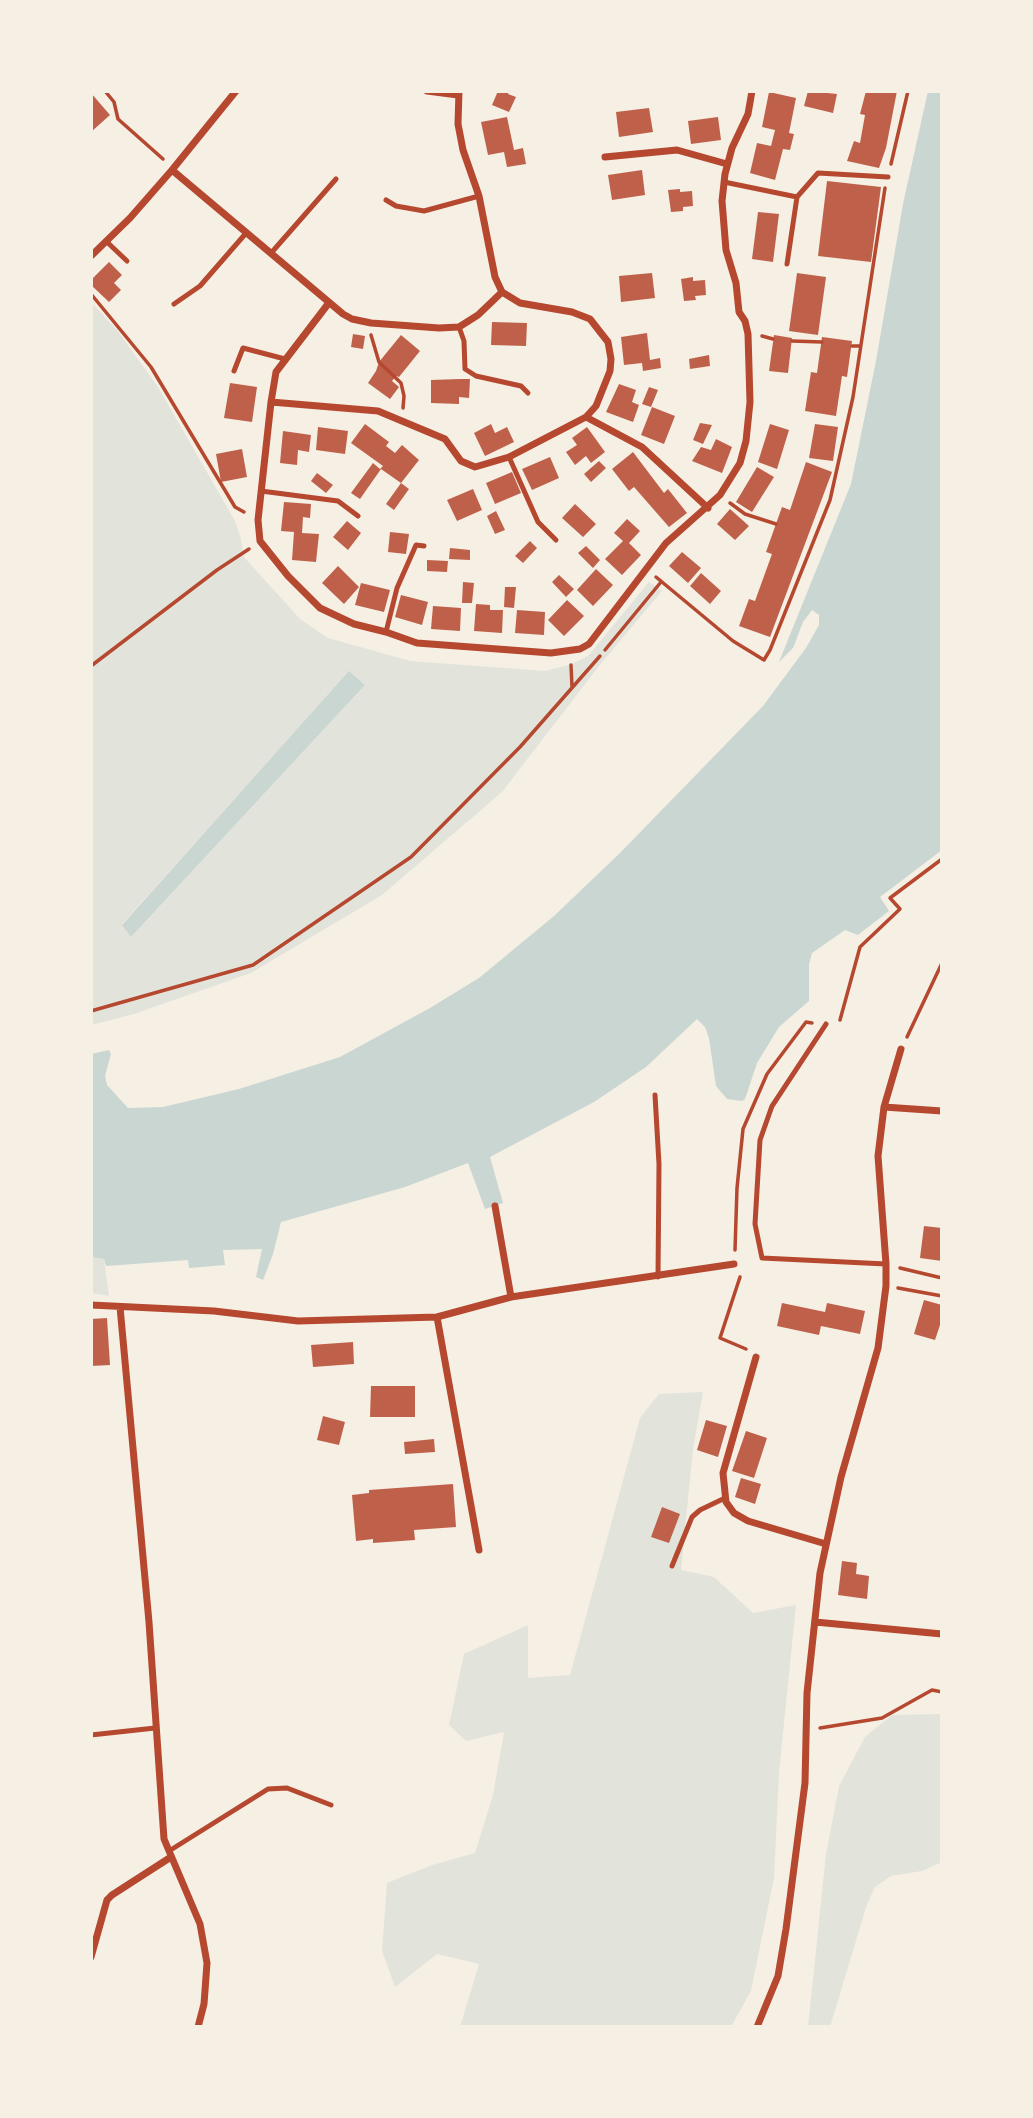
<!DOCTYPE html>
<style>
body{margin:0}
#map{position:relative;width:1033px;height:2118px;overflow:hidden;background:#f6efe4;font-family:"Space Grotesk",sans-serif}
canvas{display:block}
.frame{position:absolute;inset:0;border:93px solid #f6efe4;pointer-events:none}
</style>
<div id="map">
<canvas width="1033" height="2118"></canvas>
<div class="frame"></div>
</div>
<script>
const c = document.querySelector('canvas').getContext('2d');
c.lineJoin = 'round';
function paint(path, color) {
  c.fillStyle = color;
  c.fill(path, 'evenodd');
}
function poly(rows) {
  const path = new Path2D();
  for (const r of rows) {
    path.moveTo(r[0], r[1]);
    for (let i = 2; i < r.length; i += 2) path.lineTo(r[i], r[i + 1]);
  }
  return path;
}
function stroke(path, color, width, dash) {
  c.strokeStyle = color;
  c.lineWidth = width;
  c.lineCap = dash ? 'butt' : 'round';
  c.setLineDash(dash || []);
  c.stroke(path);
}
const green = poly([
 [91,302,117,330,158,387,235,521,241,539,244,557,300,619,328,638,410,661,545,671,569,665,588,656,649,582,662,591,599,666,502,792,382,895,251,973,134,1014,91,1025],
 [349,672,365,685,131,937,122,924],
 [91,1257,104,1259,109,1296,91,1293],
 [703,1392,693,1449,681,1570,714,1577,753,1613,796,1605,779,1773,774,1878,751,1991,731,2027,460,2027,479,1964,437,1954,395,1987,382,1951,387,1883,432,1865,475,1853,493,1795,504,1732,466,1741,449,1725,464,1654,528,1625,528,1678,570,1675,640,1418,659,1394],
 [942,1714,942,1862,922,1871,891,1876,875,1887,867,1904,830,2027,808,2027,826,1854,839,1786,865,1737,892,1715]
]);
const water = poly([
 [928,91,942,91,942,850,880,897,889,911,858,935,845,930,812,953,809,964,809,1001,779,1027,757,1063,745,1099,742,1101,727,1099,716,1086,709,1038,705,1027,697,1019,646,1067,594,1102,490,1157,503,1203,485,1209,468,1163,405,1187,281,1222,273,1254,263,1280,256,1277,262,1249,223,1250,225,1265,189,1268,188,1260,106,1266,104,1259,91,1257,91,1054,109,1050,111,1054,105,1076,107,1085,128,1108,163,1107,239,1089,340,1057,430,1008,479,978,554,916,620,853,763,706,806,648,819,625,819,615,812,610,803,622,793,648,779,662,851,484,876,361,903,204],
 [349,671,365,685,131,937,122,925]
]);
const building = poly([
 [498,91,509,91,508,94,516,97,509,112,492,105],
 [808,91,837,94,833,113,804,106],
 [866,91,897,91,886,148,879,168,847,161,854,141,860,143,865,115,860,114],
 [769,92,796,98,789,133,794,134,790,150,783,149,775,180,750,173,757,143,771,146,775,130,762,127],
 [91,93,110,115,91,132],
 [649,108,653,132,619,137,616,112],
 [507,117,514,150,523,148,526,164,507,167,504,152,488,155,481,122],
 [718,117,721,140,691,144,688,121],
 [642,170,645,195,612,200,608,175],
 [827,181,881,187,871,262,818,256],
 [680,189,680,192,692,191,693,206,683,207,683,211,671,212,668,190],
 [758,212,779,214,773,262,752,259],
 [109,262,122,275,114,283,121,290,109,302,91,285,91,280],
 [652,273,655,298,621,302,619,276],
 [797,273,826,277,818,335,789,331],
 [693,277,693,281,705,280,706,295,695,296,696,300,684,301,681,279],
 [492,322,527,323,526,346,491,345],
 [647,333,650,360,660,358,661,368,643,371,642,363,624,365,621,337],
 [353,334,365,336,363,349,351,347],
 [401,335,420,351,399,377,396,376,392,381,399,387,390,399,368,383,376,371,379,362],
 [774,335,792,338,788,373,769,371],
 [822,337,852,341,847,377,842,376,836,416,805,411,811,372,817,373],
 [709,355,710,366,690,369,689,359],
 [460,379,470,379,469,398,459,397,459,404,431,403,431,380],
 [230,383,257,387,252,422,224,418],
 [619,384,636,390,632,402,639,405,633,422,606,412],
 [649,387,658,390,651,407,642,404],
 [652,407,675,416,664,444,641,435],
 [700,423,712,425,703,444,693,440],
 [365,424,389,442,386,446,395,453,402,445,419,460,401,483,381,469,360,499,351,493,373,463,380,469,383,466,351,443],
 [491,424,495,433,507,427,514,442,485,456,474,433],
 [770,424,789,430,777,469,758,462],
 [815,424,838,427,833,461,809,458],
 [318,427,348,431,345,454,316,450],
 [587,427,605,452,591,463,586,456,575,465,566,452,577,445,572,438],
 [283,431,311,435,309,452,298,450,297,465,280,463],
 [716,439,732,447,722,473,692,461,701,447,711,450],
 [242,449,247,477,221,482,216,454],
 [633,452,664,493,668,489,687,513,669,527,634,487,629,491,612,469],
 [550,457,559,478,532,490,522,469],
 [599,461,606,468,591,482,584,474],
 [806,462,832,472,770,637,739,626,749,599,755,601,772,554,766,552,782,507,790,510],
 [757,467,774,477,752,512,736,502],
 [512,472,521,493,495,504,486,483],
 [317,473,333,485,326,493,311,481],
 [401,483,409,489,394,510,386,504],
 [473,489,482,510,457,521,447,500],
 [284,502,311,504,310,518,303,517,302,533,319,534,316,562,292,560,294,532,281,531],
 [575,504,596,524,583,537,562,518],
 [730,509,749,526,735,540,717,524],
 [496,511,505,530,495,534,487,516],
 [627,519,640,531,629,543,641,555,622,575,605,559,623,541,614,533],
 [347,521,361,533,348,550,333,537],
 [390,532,409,534,406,554,388,552],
 [530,541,537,548,523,563,515,556],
 [586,546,600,560,593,568,578,553],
 [450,548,470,550,470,560,449,559],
 [682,552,701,568,688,583,669,566],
 [427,560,448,561,447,572,427,571],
 [338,566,359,587,344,604,322,583],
 [596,569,613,585,593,606,577,590],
 [701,573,721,591,710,604,690,586],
 [559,575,574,589,566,597,552,582],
 [463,582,474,583,472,603,462,603],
 [361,583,390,590,384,612,355,605],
 [505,587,516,587,514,608,504,607],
 [401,595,428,602,422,625,395,617],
 [567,600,584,616,564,636,548,620],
 [476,604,490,605,490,610,503,610,502,633,474,631],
 [433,606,461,608,460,631,431,629],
 [517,610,545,612,544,635,515,633],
 [924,1226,942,1228,942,1261,920,1258],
 [924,1300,942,1305,942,1319,935,1340,914,1334],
 [782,1303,825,1312,827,1303,865,1311,860,1334,821,1326,819,1335,777,1326],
 [107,1318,110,1365,91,1366,91,1319],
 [353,1342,354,1364,313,1367,311,1345],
 [371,1386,415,1386,415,1417,370,1417],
 [323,1416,345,1422,339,1445,317,1440],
 [706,1420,727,1426,718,1457,697,1450],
 [746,1431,767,1438,754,1478,732,1471],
 [434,1439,435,1452,405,1454,404,1442],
 [741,1478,761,1484,755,1504,735,1497],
 [453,1484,456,1527,414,1530,415,1540,373,1543,373,1539,356,1541,352,1495,369,1493,369,1490],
 [662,1507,680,1514,669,1543,651,1537],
 [842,1561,857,1563,856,1574,869,1576,867,1599,838,1595]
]);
const path = poly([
 [105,91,114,102,118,119,163,159],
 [891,164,908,91],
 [91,294,151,367,235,507,244,512],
 [371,335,379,362,401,383,404,396,403,408],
 [762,336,773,339],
 [792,341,822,342],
 [852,346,860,346],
 [730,503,745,514,776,524],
 [656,577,733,641,764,660,770,650,830,500,853,397,885,188],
 [605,650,661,582],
 [571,665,572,687],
 [91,666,217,570,249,549],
 [91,1011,253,965,411,857,520,747,600,656],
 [840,1020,860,947,900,909,890,898,942,859],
 [907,1037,942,963],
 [735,1250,737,1188,743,1129,767,1074,806,1022,812,1023],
 [900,1268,942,1278],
 [740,1277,720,1338,746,1349],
 [898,1288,942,1296],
 [820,1728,882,1718,932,1690,942,1692]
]);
const service = poly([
 [724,182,797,197,818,173,888,177],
 [386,200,396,206,424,211,479,196],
 [107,242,127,261],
 [272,252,336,179],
 [787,264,797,197],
 [174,304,200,286,247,232],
 [459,327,464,341,465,369,476,376,521,386,528,393],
 [234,371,243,348,285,359],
 [509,457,538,522,556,540],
 [261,491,338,501,358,516],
 [386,632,397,588,416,545,424,546],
 [826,1024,772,1106,760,1140,755,1224,762,1258,886,1264],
 [655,1095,659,1164,658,1277],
 [672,1566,692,1517,700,1510,725,1498],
 [91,1735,155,1728],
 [169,1851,268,1789,287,1788,331,1805]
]);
const minor = poly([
 [427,91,458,95],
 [605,157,677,150,727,164],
 [172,170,343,314,352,319,371,323,439,328,459,327,478,315,502,292,495,277,479,196,463,150,458,124,459,91],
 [91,256,130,218,172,170,236,91],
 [328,304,276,372,271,402,258,520,260,541,288,576,320,608,354,624,386,632,417,643,551,653,580,649,589,644,666,543,720,495,740,463,746,441,750,402,748,334,745,321,739,312,736,283,726,250,722,201,725,174,732,148,748,114,752,91],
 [271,402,378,411,445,439,461,461,475,467,509,457,586,417,596,406,610,371,611,359,608,342,590,319,572,312,520,303,502,292],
 [586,417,642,447,708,508],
 [884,1107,942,1111],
 [495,1206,511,1297],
 [91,1305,214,1311,298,1321,437,1317,511,1297,734,1264],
 [120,1307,149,1622,164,1839,200,1924,207,1963,204,2004,198,2027],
 [437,1317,479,1550],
 [756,1357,723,1473,726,1502,734,1513,748,1521,826,1544],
 [815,1622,942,1634],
 [91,1957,107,1900,112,1895,171,1857],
 [757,2027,778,1976,786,1929,805,1783,807,1693,820,1573,841,1477,878,1348,886,1286,886,1264,878,1156,884,1107,901,1049]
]);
paint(green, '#e2e4dc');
paint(water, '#c9d6d2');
paint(building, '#bf614a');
stroke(path, '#b5482f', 3.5);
stroke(service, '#b5482f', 5);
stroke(minor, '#b5482f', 7);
</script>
